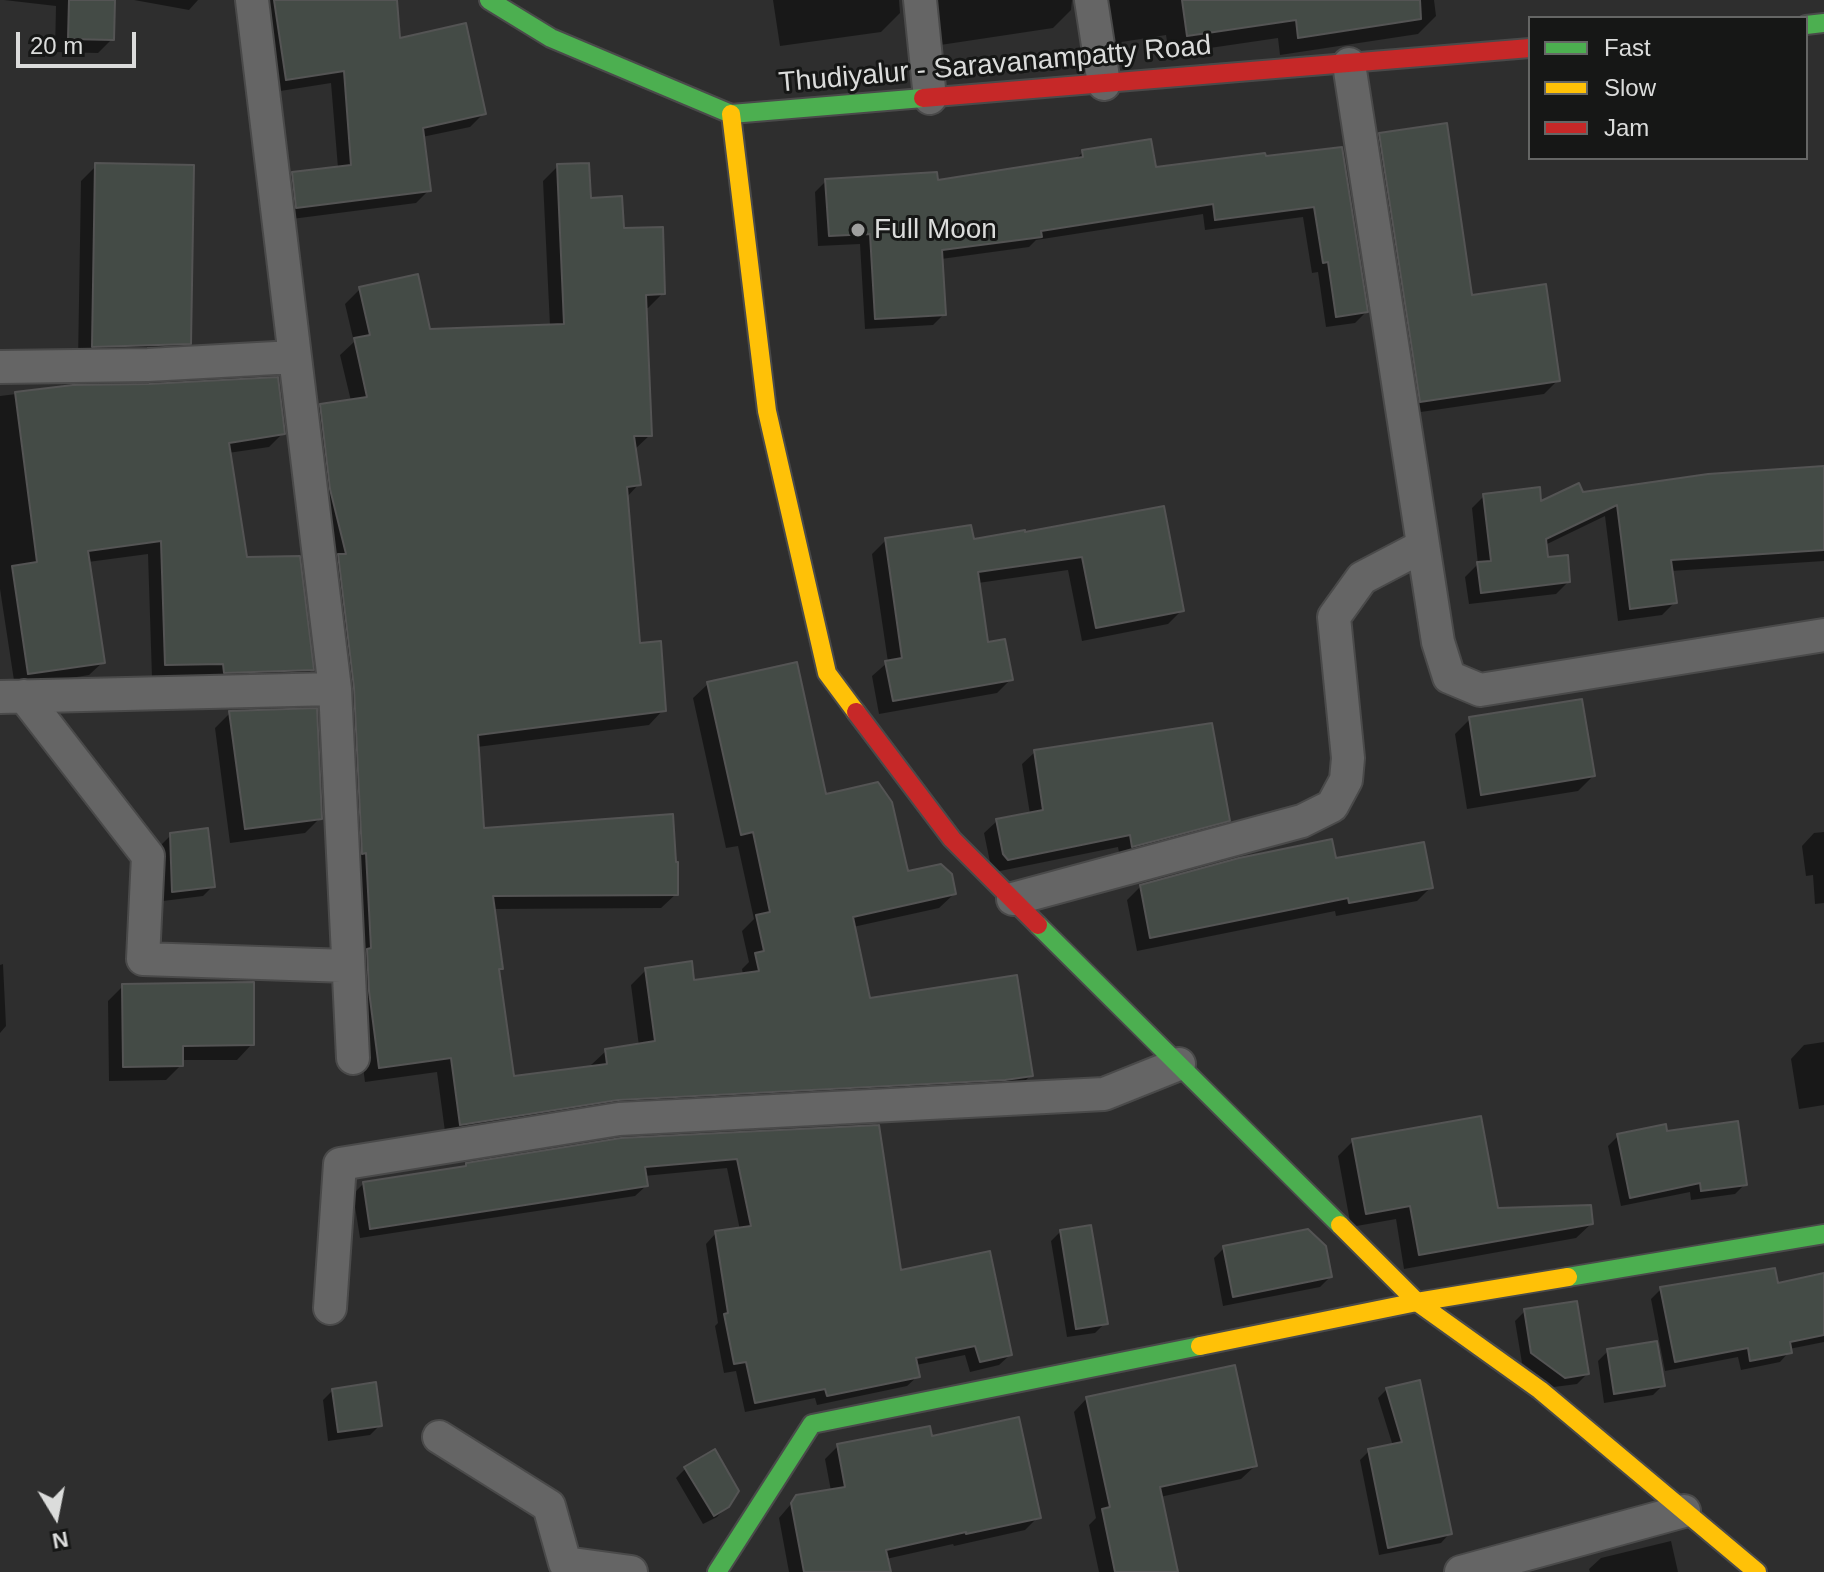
<!DOCTYPE html>
<style>
body{margin:0}
#map{position:relative;width:1824px;height:1572px;overflow:hidden;background:#2e2e2e;font-family:Helvetica,sans-serif}
canvas{display:block}
.legend{position:absolute;left:1528px;top:16px;width:280px;height:144px;box-sizing:border-box;background:#161716;border:2px solid #656665;margin:0;padding:10px 14px;list-style:none;font-size:24px;color:#dbdcdb}
.legend li{display:flex;align-items:center;gap:16px;height:40px}
.legend b{width:40px;border:2px solid #656665}
.north{position:absolute;left:16px;top:1476px;width:80px;height:80px;-webkit-text-stroke:6px #161716;paint-order:stroke;rotate:170deg;font-size:22px;font-weight:700;line-height:32px;text-align:center;color:#dbdcdb}
.north::after{content:'';display:block;margin:auto;width:28px;height:36px;background:#dbdcdb;clip-path:polygon(50% 0,100% 100%,50% 72%,0 100%)}
.scale{position:absolute;left:16px;top:32px;width:120px;height:36px;box-sizing:border-box;border:4px solid #dbdcdb;border-top:0;padding-left:10px;font-size:24px;line-height:28px;white-space:nowrap;color:#dbdcdb;-webkit-text-stroke:6px #161716;paint-order:stroke}
</style>
<div id="map">
<canvas width="1824" height="1572"></canvas>
<ul class="legend">
<li><b style="height:10px;background:#4caf50"></b>Fast</li>
<li><b style="height:10px;background:#ffc107"></b>Slow</li>
<li><b style="height:10px;background:#c62828"></b>Jam</li>
</ul>
<div class="north">N</div>
<div class="scale">20 m</div>
</div>
<script>
const c = document.querySelector('canvas').getContext('2d');
c.lineJoin = 'round';
function paint(path, color) {
  c.fillStyle = color;
  c.fill(path, 'evenodd');
}
function poly(rows) {
  const path = new Path2D();
  for (const r of rows) {
    path.moveTo(r[0], r[1]);
    for (let i = 2; i < r.length; i += 2) path.lineTo(r[i], r[i + 1]);
  }
  return path;
}
function stroke(path, color, width, dash) {
  c.strokeStyle = color;
  c.lineWidth = width;
  c.lineCap = dash ? 'butt' : 'round';
  c.setLineDash(dash || []);
  c.stroke(path);
}
function label(font, color, halo, rows, align = 'center') {
  c.font = font + ' Helvetica,sans-serif';
  c.lineWidth = 6;
  c.setLineDash([]);
  c.textBaseline = 'middle';
  c.strokeStyle = halo;
  c.fillStyle = color;
  for (const [text, x, y, turn = 0] of rows) {
    c.save();
    c.translate(x, y);
    c.rotate((+turn || 0) * Math.PI / 180);
    c.textAlign = isNaN(turn) ? turn : align;
    if (halo) c.strokeText(text, 0, 0);
    c.fillText(text, 0, 0);
    c.restore();
  }
}
const shadow = poly([
 [4,0,113,0,112,39,98,53,55,52,56,6],
 [134,0,198,0,189,10],
 [260,0,395,0,398,40,483,114,470,127,422,137,429,190,416,203,284,220,280,187,293,174,338,168,331,83,274,92],
 [773,0,899,0,900,13,881,32,780,46],
 [904,0,1072,0,1071,10,1053,28,927,47,909,1],
 [1075,0,1434,0,1436,16,1418,34,1280,55,1278,38,1169,54,1166,35,1096,46,1079,1],
 [1380,135,1470,298,1558,380,1544,394,1407,414,1366,148],
 [1341,149,1366,312,1355,323,1326,327,1318,272,1312,273,1303,217,1205,230,1203,214,1036,240,1029,247,941,259,944,314,933,325,865,329,860,244,818,246,815,192,826,181,936,182,1075,160,1083,152,1154,170],
 [96,166,190,343,174,358,78,361,81,181],
 [558,166,589,200,622,231,663,293,648,308,645,308,650,435,634,450,639,484,626,498,638,646,663,710,649,725,477,747,482,831,676,894,661,908,493,909,501,968,497,972,512,1078,591,1068,591,1065,606,1051,639,1046,631,985,646,970,693,982,743,975,742,969,749,962,742,931,754,919,738,846,726,848,693,698,708,684,906,873,954,894,939,908,853,927,869,1000,1031,1075,1016,1090,446,1139,437,1072,365,1082,355,1006,306,420,321,406,351,401,340,355,354,342,345,304,360,289,429,331,550,326,543,181],
 [73,387,283,433,269,447,228,453,245,559,312,670,298,683,152,678,148,554,88,562,103,662,89,675,15,687,0,589,0,396],
 [1824,468,1824,561,1671,571,1675,602,1662,615,1618,621,1605,516,1545,545,1546,559,1568,582,1556,594,1469,604,1465,577,1478,564,1472,508,1484,496,1540,504,1582,494],
 [1162,508,1182,610,1168,624,1082,641,1068,570,978,583,987,644,1011,679,997,693,879,714,872,676,888,662,872,554,886,540,972,542],
 [230,713,320,818,305,833,230,843,215,728],
 [1470,719,1593,776,1578,791,1467,809,1455,734],
 [1035,752,1227,820,1215,833,1120,858,1118,847,995,872,991,867,984,833,997,821,1030,814,1022,764],
 [1824,832,1824,903,1815,904,1813,875,1806,876,1802,846,1814,833],
 [171,835,213,886,203,896,163,901,161,845],
 [1334,860,1431,887,1417,901,1336,916,1335,911,1137,951,1127,900,1141,886],
 [3,964,6,1026,0,1033,0,965],
 [123,986,252,1044,237,1060,181,1060,181,1065,166,1080,109,1081,108,1001],
 [1824,1042,1824,1105,1799,1109,1791,1059,1804,1045],
 [877,1127,899,1272,1010,1355,999,1365,970,1372,965,1355,916,1365,918,1376,907,1386,817,1405,815,1398,745,1412,736,1371,724,1373,715,1326,718,1323,706,1244,716,1233,740,1230,727,1168,644,1176,646,1186,635,1196,360,1238,353,1194,364,1183,463,1169,466,1165],
 [1665,1134,1745,1184,1735,1194,1691,1200,1690,1192,1621,1206,1608,1146,1618,1136],
 [1353,1141,1496,1210,1591,1224,1576,1238,1404,1269,1396,1219,1351,1227,1338,1156],
 [1061,1231,1105,1323,1095,1333,1067,1337,1051,1241],
 [1224,1248,1330,1277,1320,1287,1223,1306,1214,1258],
 [1824,1275,1824,1342,1789,1349,1789,1352,1780,1362,1741,1370,1738,1357,1665,1371,1651,1299,1661,1289,1776,1285],
 [1525,1311,1587,1374,1577,1384,1554,1387,1522,1363,1515,1321],
 [1608,1351,1663,1385,1653,1395,1604,1403,1598,1361],
 [1387,1389,1449,1534,1441,1543,1379,1555,1360,1460,1369,1451,1393,1446,1378,1398],
 [333,1390,380,1425,370,1435,328,1441,323,1400],
 [1087,1398,1255,1466,1241,1479,1160,1497,1175,1572,1099,1572,1089,1525,1096,1518,1074,1412],
 [931,1438,1038,1517,1025,1530,954,1546,953,1544,886,1559,889,1572,789,1572,779,1518,797,1497,831,1491,825,1459,838,1446],
 [686,1468,727,1506,717,1517,703,1524,676,1478],
 [1671,1541,1678,1572,1590,1572,1589,1569,1601,1558]
]);
const building = poly([
 [69,0,115,0,114,40,68,39,69,0],
 [274,0,397,0,400,38,466,23,486,114,423,128,431,191,296,208,292,172,351,165,344,71,286,80,274,0],
 [1182,0,1420,0,1421,19,1298,38,1296,20,1187,36,1182,0],
 [1447,123,1472,295,1546,284,1560,381,1420,402,1379,133,1447,123],
 [1151,139,1156,167,1265,153,1266,156,1342,147,1368,312,1336,317,1328,262,1323,263,1314,207,1215,220,1213,204,1041,231,1042,237,942,250,946,315,875,319,870,234,829,236,825,179,937,172,938,180,1083,157,1082,150,1151,139],
 [95,163,194,165,191,344,92,347,95,163],
 [589,163,591,198,622,196,624,228,663,227,665,294,646,295,652,436,634,436,641,485,627,487,640,643,661,641,666,711,478,735,484,828,673,814,676,862,678,862,678,895,493,896,503,969,499,969,514,1076,607,1064,605,1049,655,1041,645,968,692,961,694,980,759,971,755,953,764,951,756,915,770,912,753,832,741,835,707,682,797,662,826,794,878,782,892,802,908,871,941,864,952,874,956,894,853,917,870,998,1017,975,1033,1076,1005,1080,618,1100,460,1125,451,1058,379,1068,369,991,367,949,371,948,366,853,362,854,354,688,338,554,346,554,330,489,320,404,367,397,354,338,370,335,359,287,418,274,430,329,564,324,557,164,589,163],
 [278,377,285,434,229,443,247,557,300,556,314,670,224,673,223,664,165,665,161,541,88,551,105,663,28,674,12,566,37,562,15,392,73,385,149,384,278,377],
 [1824,466,1824,550,1671,560,1677,603,1630,609,1617,505,1546,539,1548,557,1568,555,1570,582,1481,593,1477,562,1491,561,1483,494,1540,487,1541,501,1579,483,1583,492,1708,474,1824,466],
 [1164,506,1184,611,1096,628,1082,557,978,572,988,642,1005,639,1013,680,893,701,885,661,902,658,885,538,971,525,974,539,1025,530,1025,532,1164,506],
 [1582,699,1595,776,1481,795,1469,717,1582,699],
 [317,708,322,819,245,829,229,711,317,708],
 [1212,723,1230,821,1132,847,1130,835,1008,860,1003,854,996,819,1043,810,1034,750,1212,723],
 [208,828,215,887,172,892,170,833,208,828],
 [1332,839,1336,858,1424,842,1433,888,1349,903,1348,898,1150,938,1140,885,1239,858,1332,839],
 [254,982,254,1045,183,1046,183,1066,123,1067,122,984,254,982],
 [1481,1116,1498,1208,1591,1205,1593,1224,1419,1255,1410,1206,1366,1214,1352,1139,1481,1116],
 [1738,1121,1747,1185,1701,1191,1700,1183,1630,1198,1617,1134,1666,1124,1667,1131,1738,1121],
 [879,1125,901,1270,990,1251,1012,1355,980,1362,975,1346,916,1358,920,1377,827,1396,825,1389,755,1403,746,1362,734,1364,724,1314,728,1313,715,1231,751,1226,737,1159,645,1167,648,1186,370,1229,363,1182,466,1166,466,1163,621,1138,879,1125],
 [1091,1225,1108,1324,1076,1329,1060,1230,1091,1225],
 [1308,1229,1326,1246,1332,1277,1233,1297,1223,1246,1308,1229],
 [1775,1268,1778,1283,1824,1273,1824,1335,1790,1342,1792,1353,1750,1361,1748,1348,1675,1362,1660,1287,1775,1268],
 [1577,1301,1589,1374,1565,1378,1531,1353,1524,1309,1577,1301],
 [1657,1341,1665,1386,1614,1394,1607,1349,1657,1341],
 [1235,1365,1257,1466,1160,1487,1178,1572,1115,1572,1102,1509,1110,1507,1086,1397,1235,1365],
 [1420,1380,1452,1534,1388,1548,1368,1449,1402,1442,1386,1388,1420,1380],
 [376,1382,382,1426,338,1432,332,1389,376,1382],
 [1019,1417,1041,1518,966,1534,966,1532,886,1550,891,1572,804,1572,791,1503,796,1495,845,1487,837,1444,930,1426,932,1436,1019,1417],
 [715,1449,739,1491,729,1507,714,1516,684,1467,715,1449]
]);
const street = poly([
 [252,0,335,689,353,1058],
 [920,0,930,98],
 [1091,0,1104,84],
 [1349,64,1438,642,1449,677,1480,690,1824,635],
 [0,367,148,365,294,357],
 [24,696,148,856,143,959,348,966],
 [0,697,335,689],
 [1013,899,1302,821,1332,806,1346,780,1348,758,1334,617,1362,578,1423,546],
 [330,1308,340,1164,619,1119,1104,1094,1179,1064],
 [439,1437,549,1506,565,1563,631,1572],
 [1461,1572,1684,1511]
]);
const fast = poly([
 [489,0,551,38,731,114,923,98],
 [1806,25,1824,23],
 [1038,925,1340,1225],
 [1568,1277,1824,1234],
 [717,1572,812,1424,1200,1346]
]);
const slow = poly([
 [731,114,767,411,827,673,856,712],
 [1340,1225,1417,1302,1540,1390,1757,1572],
 [1200,1346,1417,1302,1568,1277]
]);
const jam = poly([
 [923,98,1530,48],
 [856,712,952,839,1038,925]
]);
const markers = [
 [858,230,8,"#9e9f9e"]
];
const streetNames = [
 ["Thudiyalur - Saravanampatty Road",995,65,-5]
];
const poiNames = [
 ["Full Moon",874,230]
];
paint(shadow, '#0007');
paint(building, '#444b46');
stroke(building, '#545454', 2);
stroke(street, '#4a4a4a', 36);
stroke(fast, '#4a4a4a', 22);
stroke(slow, '#4a4a4a', 22);
stroke(jam, '#4a4a4a', 22);
stroke(street, '#656565', 32);
stroke(fast, '#4caf50', 18);
stroke(slow, '#ffc107', 18);
stroke(jam, '#c62828', 18);
for (const [x, y, r, color] of markers) {
  const dot = new Path2D();
  dot.arc(x, y, r, 0, 2 * Math.PI);
  c.fillStyle = color;
  c.fill(dot);
  stroke(dot, '#161716', 3);
}
label('28px', '#dbdcdb', '#161716', streetNames);
label('28px', '#dbdcdb', '#161716', poiNames, 'left');
</script>
